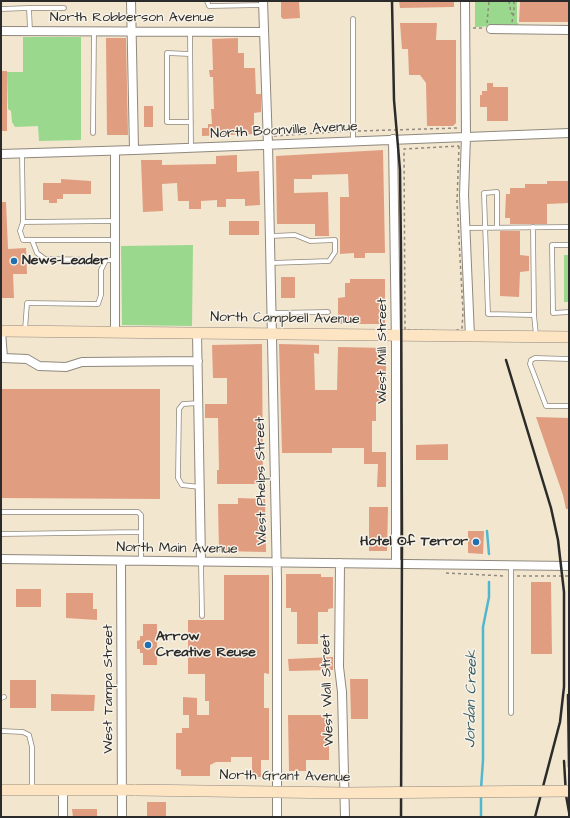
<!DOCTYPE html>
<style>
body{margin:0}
#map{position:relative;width:570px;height:818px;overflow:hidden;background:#f3e6cf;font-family:"Architects Daughter",sans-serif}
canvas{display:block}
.frame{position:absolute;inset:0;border:2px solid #2b2b2b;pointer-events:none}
</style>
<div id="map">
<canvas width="570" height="818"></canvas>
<div class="frame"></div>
</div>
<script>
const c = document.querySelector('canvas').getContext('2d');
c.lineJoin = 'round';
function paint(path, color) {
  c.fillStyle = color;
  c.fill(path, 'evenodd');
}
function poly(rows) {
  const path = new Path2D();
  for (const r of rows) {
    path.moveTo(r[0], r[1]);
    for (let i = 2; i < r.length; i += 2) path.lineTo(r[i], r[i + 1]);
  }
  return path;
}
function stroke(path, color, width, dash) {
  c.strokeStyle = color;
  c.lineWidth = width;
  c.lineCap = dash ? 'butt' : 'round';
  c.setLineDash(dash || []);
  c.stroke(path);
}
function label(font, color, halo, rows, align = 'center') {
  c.font = font + ' "Architects Daughter",sans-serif';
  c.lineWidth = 3;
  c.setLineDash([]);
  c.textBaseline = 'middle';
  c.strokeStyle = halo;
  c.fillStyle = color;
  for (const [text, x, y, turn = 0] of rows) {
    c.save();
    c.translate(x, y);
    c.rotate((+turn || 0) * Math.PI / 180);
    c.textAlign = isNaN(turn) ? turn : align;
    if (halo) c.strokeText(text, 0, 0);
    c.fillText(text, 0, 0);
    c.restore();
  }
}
const green = poly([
 [475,1,517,1,517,22,519,25,475,27],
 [23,37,81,37,81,140,39,141,38,126,15,127,12,122,11,111,8,109,7,72,23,72],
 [193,245,192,326,122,325,121,246],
 [564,255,569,255,569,302,564,302]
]);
const stream = poly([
 [487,531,489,554],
 [481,789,483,760,483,627,489,597,489,582],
 [481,794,481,817]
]);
const building = poly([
 [281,1,299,1,300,18,283,19,281,17],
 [399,1,454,1,454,7,400,8],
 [520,1,569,1,569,22,519,22],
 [400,23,437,23,436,40,456,40,456,123,453,126,427,126,426,83,420,75,409,75,408,49,402,49],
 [106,38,126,38,128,135,107,135],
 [238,38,238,53,244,53,244,68,255,68,256,94,261,94,261,112,254,113,254,134,202,136,202,128,208,128,208,124,212,124,211,109,214,109,213,77,210,77,209,70,213,70,212,39],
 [1,71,7,71,7,131,1,131],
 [487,83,493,83,493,87,508,87,508,121,487,121,487,107,480,107,480,95,482,95,482,91,487,91],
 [144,106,153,106,153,127,144,127],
 [383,150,385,253,365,253,365,258,354,258,354,253,340,254,340,197,349,197,348,174,312,175,312,179,294,179,294,193,328,192,329,236,315,236,315,224,277,224,276,156],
 [237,155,237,172,259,171,260,205,245,206,245,199,226,199,226,207,217,207,217,200,201,201,201,209,189,209,189,201,178,201,177,183,162,184,163,211,143,212,141,160,162,160,162,165,216,164,216,156],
 [61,179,91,181,91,194,63,194,63,199,57,199,57,203,49,203,49,200,43,200,43,183,61,183],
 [547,181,569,181,569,203,547,204,547,224,510,224,510,218,505,218,506,194,510,194,510,188,525,188,525,184,547,184],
 [1,202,6,202,8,249,26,248,27,274,13,274,14,298,1,298],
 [229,221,259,221,259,235,229,235],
 [500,231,520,231,520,255,529,256,529,271,520,272,519,297,500,296],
 [281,277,295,277,295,298,281,298],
 [350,279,385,279,385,324,338,324,338,298,345,297,345,283,350,283],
 [262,344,263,484,217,484,217,470,219,470,218,418,205,418,205,404,227,404,227,378,213,378,212,345],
 [279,344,319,345,319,354,314,353,315,390,337,390,338,347,386,348,386,402,376,402,376,421,372,421,372,452,386,452,386,487,377,487,378,464,364,464,364,448,332,448,332,453,282,453],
 [1,389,160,389,160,499,1,498],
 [536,417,569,418,569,509,566,509,563,495],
 [448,444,448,460,416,460,416,445],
 [238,498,265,499,266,552,219,551,218,504,238,504],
 [369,507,388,507,387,551,369,551],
 [468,531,484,531,483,554,468,553],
 [286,574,321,574,321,577,333,577,333,608,328,609,328,612,318,612,318,644,297,644,297,612,291,612,291,608,286,608],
 [224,575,269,575,269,674,264,673,264,708,269,708,269,760,261,760,261,777,252,777,252,757,231,757,231,762,216,762,210,765,210,776,181,776,181,770,176,769,176,733,182,733,182,728,189,728,189,715,183,715,183,697,197,698,197,715,209,715,209,701,205,701,205,674,188,674,188,620,224,620],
 [531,582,551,582,552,654,531,654],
 [16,589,41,589,41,607,16,607],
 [66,593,93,593,93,609,97,609,97,620,66,618],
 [143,624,157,624,157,665,143,665,143,653,140,653,140,649,137,649,137,641,140,640,140,636,143,636],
 [333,657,333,670,289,671,288,659],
 [350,679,368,679,368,719,351,719],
 [10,680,36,680,36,708,10,708],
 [51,694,95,695,94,711,51,711],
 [288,715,329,715,329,760,306,760,306,771,289,771],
 [147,802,166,802,166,817,147,817],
 [72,809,97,809,97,817,73,817]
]);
const path = poly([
 [509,1,511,13,513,14],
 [512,22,514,12,514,1],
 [487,23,489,1],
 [473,28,483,28],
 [358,131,458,128],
 [274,136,348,131],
 [459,146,457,202,463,312,462,328,455,331,405,330,404,149,459,146],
 [446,573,505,576],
 [517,576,569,576]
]);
const service = poly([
 [207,1,209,6,263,5],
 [29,8,64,8],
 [1,9,29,8,30,31],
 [353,19,353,141],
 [190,31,191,148],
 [190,54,167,53,167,122,191,122],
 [93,133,94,31],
 [22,153,23,222],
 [497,227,497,192,484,193,488,314,534,315,536,335],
 [533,227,534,315],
 [465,228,569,227],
 [270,236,295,235,310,241,335,240,335,252,329,261,271,263],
 [32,240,37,253,45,259,106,260],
 [115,240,23,240,20,231,23,222,115,221],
 [569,245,552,245,553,313,569,312],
 [272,313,328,312],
 [25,330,27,303,98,304,101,295,101,270,106,260,115,260],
 [569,359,535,358,531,360,530,364,546,406,569,406],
 [199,403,183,404,179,409,178,478,182,485,200,487],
 [1,512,138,512,141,515,141,561],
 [1,534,141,532],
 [201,562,202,616],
 [511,565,511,713],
 [1,698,4,697],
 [1,731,23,732,29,735,32,747,32,789]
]);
const minor = poly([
 [131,1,134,150],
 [263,1,268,145,277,580,277,817],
 [465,1,466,136,464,195,470,337],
 [491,29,569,30],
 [1,31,264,32],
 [393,139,396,344,396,563],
 [115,151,115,332],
 [1,154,134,150,569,133],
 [1,331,3,358,27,359,39,366,66,367,82,362,198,361],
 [197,333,201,562],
 [1,559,569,566],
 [121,561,122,817],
 [340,563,339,667,342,692,345,817],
 [63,790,63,817]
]);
const secondary = poly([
 [1,331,569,337],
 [1,790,136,790]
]);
const rail = poly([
 [392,1,394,100,400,170,401,252,402,539,401,817],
 [506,360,551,508,558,540,564,592,564,687,560,722,535,817],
 [568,695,569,767],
 [564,761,566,795,569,812]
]);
const secondaryBridge = poly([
 [136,790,346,793,569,791]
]);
const markers = [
 [14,261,4,"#1f6fb2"],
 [476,542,4,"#1f6fb2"],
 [148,645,4,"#1f6fb2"]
];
const streetNames = [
 ["North Robberson Avenue",132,18],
 ["North Boonville Avenue",284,131,-3],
 ["North Campbell Avenue",285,319,1],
 ["West Mill Street",383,351,-90],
 ["West Phelps Street",262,481,-91],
 ["North Main Avenue",177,549,1],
 ["West Tampa Street",109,689,-90],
 ["West Wall Street",328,690,-92],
 ["North Grant Avenue",285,777,1]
];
const poiNames = [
 ["News-Leader",22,261],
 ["Hotel Of Terror",468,542,"right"],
 ["Arrow",156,637],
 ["Creative Reuse",156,653]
];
const waterNames = [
 ["Jordan Creek",472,699,-89]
];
paint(green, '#9ad88d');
stroke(stream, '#50b7cf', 2.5);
paint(building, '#e09d80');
stroke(service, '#8f887d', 5.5);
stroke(minor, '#8f887d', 10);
stroke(secondary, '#8f887d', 12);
stroke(path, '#8f887d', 1.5, [3, 3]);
stroke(service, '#fff', 4);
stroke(minor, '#fff', 8);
stroke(secondary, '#fde5c4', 11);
stroke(rail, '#2b2b2b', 2.5);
stroke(secondaryBridge, '#8f887d', 12, []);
stroke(secondaryBridge, '#fde5c4', 11);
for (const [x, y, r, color] of markers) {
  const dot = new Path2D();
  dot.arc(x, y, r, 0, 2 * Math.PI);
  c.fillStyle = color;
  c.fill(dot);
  stroke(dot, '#f7f3e8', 1.5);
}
label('14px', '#2b2b2b', '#f7f3e8', streetNames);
label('bold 14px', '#2b2b2b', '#f7f3e8', poiNames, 'left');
label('italic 15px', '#385c64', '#f7f3e8', waterNames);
</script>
